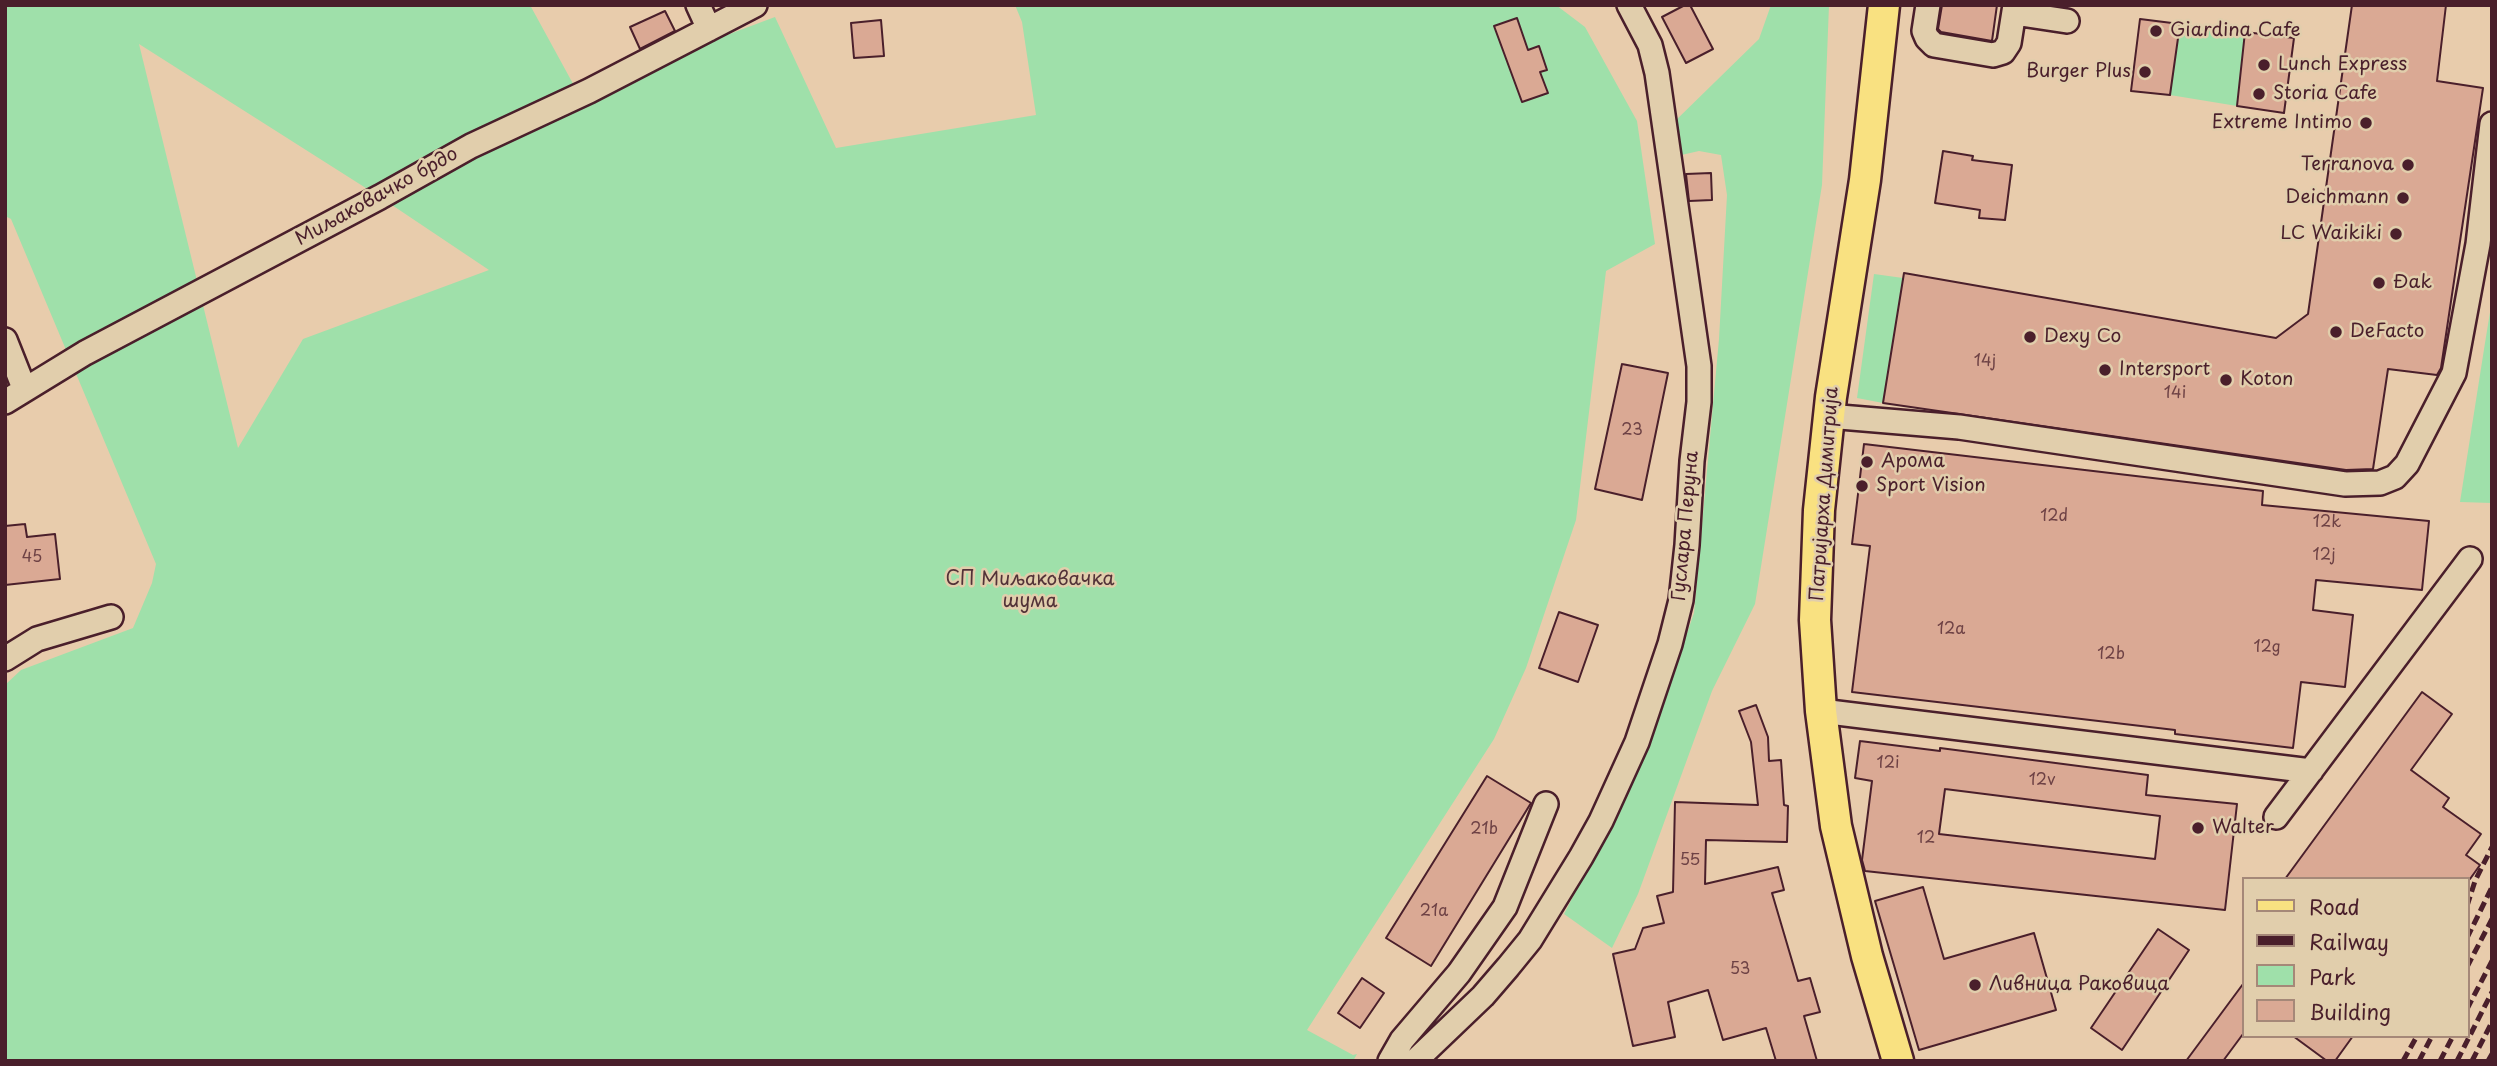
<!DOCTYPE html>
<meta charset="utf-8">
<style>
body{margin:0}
#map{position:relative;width:2497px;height:1066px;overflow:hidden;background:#e8ccac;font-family:"Playpen Sans",sans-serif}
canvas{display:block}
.frame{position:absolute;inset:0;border:7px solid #4a1f2b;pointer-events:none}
.legend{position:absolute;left:2242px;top:877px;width:228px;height:161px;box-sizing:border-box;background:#e1ceac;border:2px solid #a58878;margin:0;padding:9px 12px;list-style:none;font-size:21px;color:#4a1f2b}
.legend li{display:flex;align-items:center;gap:14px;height:35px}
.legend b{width:35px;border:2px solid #a58878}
</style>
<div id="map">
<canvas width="2497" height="1066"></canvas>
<div class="frame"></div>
<ul class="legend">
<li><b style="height:9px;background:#f9e181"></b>Road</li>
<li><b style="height:9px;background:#4a1f2b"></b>Railway</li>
<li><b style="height:19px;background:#9fe0aa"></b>Park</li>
<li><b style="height:19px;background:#daa994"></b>Building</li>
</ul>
</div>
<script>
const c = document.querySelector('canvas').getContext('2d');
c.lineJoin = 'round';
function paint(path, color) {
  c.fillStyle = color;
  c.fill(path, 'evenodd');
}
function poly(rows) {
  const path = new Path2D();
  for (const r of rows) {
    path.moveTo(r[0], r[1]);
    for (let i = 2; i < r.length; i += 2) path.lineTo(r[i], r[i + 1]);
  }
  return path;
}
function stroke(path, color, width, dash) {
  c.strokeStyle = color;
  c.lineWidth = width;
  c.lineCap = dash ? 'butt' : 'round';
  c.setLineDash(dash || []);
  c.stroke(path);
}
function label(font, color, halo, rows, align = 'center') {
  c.font = font + ' "Playpen Sans",sans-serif';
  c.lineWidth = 5;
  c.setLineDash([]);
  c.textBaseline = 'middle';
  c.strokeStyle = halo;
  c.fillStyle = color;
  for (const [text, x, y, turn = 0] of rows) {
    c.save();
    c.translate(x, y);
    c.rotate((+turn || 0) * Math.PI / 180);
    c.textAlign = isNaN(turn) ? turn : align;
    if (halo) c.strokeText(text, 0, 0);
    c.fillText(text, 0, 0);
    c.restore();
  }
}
const green = poly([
 [5,5,530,5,577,91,775,17,836,148,1036,115,1022,22,1015,5,1556,5,1585,27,1637,121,1655,244,1606,271,1576,520,1526,668,1494,739,1307,1030,1353,1055,1357,1054,1353,1061,5,1061,5,685,21,670,133,628,152,583,156,564,11,219,5,216],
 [139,44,380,197,489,270,303,339,238,448],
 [1771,5,1829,5,1822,185,1755,604,1712,691,1638,894,1612,948,1564,914,1642,763,1694,613,1719,339,1727,195,1721,155,1699,151,1677,156,1672,124,1759,39],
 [2180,24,2245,32,2237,106,2170,95],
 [1874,274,1903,278,1883,403,1857,398],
 [2492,300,2492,503,2460,502,2485,343]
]);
const building = poly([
 [1685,5,1690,5,1713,49,1686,63,1662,17,1685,5],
 [1942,5,1997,5,1992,41,1941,32,1938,29,1942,5],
 [2352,5,2446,5,2437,81,2483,88,2441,368,2437,375,2388,369,2373,469,2346,470,1883,403,1904,273,2276,338,2308,314,2352,5],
 [665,11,675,31,640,49,630,27,665,11],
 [1517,18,1528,50,1539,46,1547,70,1540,72,1548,93,1522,102,1494,26,1517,18],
 [2140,19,2180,24,2170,95,2131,91,2140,19],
 [881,20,884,56,854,58,851,23,881,20],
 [2245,32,2294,38,2284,113,2237,106,2245,32],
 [1943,151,1973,156,1972,160,2012,165,2005,220,1979,218,1980,210,1935,203,1943,151],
 [1711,173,1712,200,1689,201,1686,174,1711,173],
 [1622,364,1668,373,1642,500,1595,489,1622,364],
 [1864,444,2263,491,2262,505,2429,521,2422,590,2316,580,2313,610,2353,615,2345,687,2301,682,2293,748,2175,734,2175,730,1852,692,1870,546,1852,544,1864,444],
 [25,524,27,537,55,534,60,579,5,585,5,526,25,524],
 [1559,612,1598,625,1578,682,1539,668,1559,612],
 [2422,692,2452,714,2411,770,2449,798,2443,807,2481,834,2466,855,2480,865,2470,879,2285,879,2422,692],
 [1756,705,1768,737,1769,761,1781,760,1784,805,1788,806,1787,842,1706,840,1705,884,1778,867,1784,890,1772,893,1798,981,1810,978,1820,1012,1804,1016,1817,1061,1776,1061,1766,1028,1723,1040,1708,990,1668,1002,1675,1037,1633,1046,1613,954,1635,949,1643,928,1664,923,1657,896,1673,892,1675,802,1758,805,1751,742,1739,711,1756,705],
 [1860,741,1940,751,1940,748,2148,775,2146,795,2237,804,2225,910,1865,871,1862,860,1872,781,1855,778,1860,741],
 [1945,789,2160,816,2155,859,1939,834,1945,789],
 [1487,776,1531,803,1431,966,1386,938,1487,776],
 [1923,887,1944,959,2034,933,2056,1010,1919,1050,1875,901,1923,887],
 [2158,929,2189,950,2122,1050,2091,1028,2158,929],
 [1362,978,1384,993,1360,1028,1338,1013,1362,978],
 [2243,984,2243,1034,2223,1061,2186,1061,2243,984],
 [2293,1036,2353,1036,2335,1061,2327,1061,2293,1036]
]);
const minor = poly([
 [698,5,709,29],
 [1928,5,1924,31,1927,38,1934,45,1993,55,2003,52,2009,43,2015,5],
 [2014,13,2067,21],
 [5,340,24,388],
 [5,402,85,353,380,197,471,146,589,91,755,5],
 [1828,416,1959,427,2345,484,2380,483,2395,477,2407,464,2454,373,2478,244,2492,124],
 [5,659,37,639,111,617],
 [1821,711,2311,771],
 [2276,817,2470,559],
 [1390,1061,1402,1040,1459,973,1505,907,1546,804],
 [1415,1061,1483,996,1508,967,1530,940,1581,857,1601,821,1637,742,1670,644,1681,600,1687,545,1692,461,1699,402,1699,366,1657,73,1650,45,1629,5]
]);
const major = poly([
 [1884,5,1865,180,1831,397,1819,510,1815,620,1821,711,1836,826,1867,956,1898,1061]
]);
const rail = poly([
 [2467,906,2475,881,2492,847],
 [2467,938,2492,887],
 [2467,967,2492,919],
 [2467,1009,2492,961],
 [2403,1061,2417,1036],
 [2419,1061,2432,1036],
 [2440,1061,2453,1036],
 [2457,1061,2492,992],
 [2472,1061,2492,1022],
 [2488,1061,2492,1054]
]);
const markers = [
 [2156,31,7,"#4a1f2b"],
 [2264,65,7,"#4a1f2b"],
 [2145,72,7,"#4a1f2b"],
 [2259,94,7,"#4a1f2b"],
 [2366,123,7,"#4a1f2b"],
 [2408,165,7,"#4a1f2b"],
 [2403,198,7,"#4a1f2b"],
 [2396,234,7,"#4a1f2b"],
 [2379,283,7,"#4a1f2b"],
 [2336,332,7,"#4a1f2b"],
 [2030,337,7,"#4a1f2b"],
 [2105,370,7,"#4a1f2b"],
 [2226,380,7,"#4a1f2b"],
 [1867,462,7,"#4a1f2b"],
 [1862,486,7,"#4a1f2b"],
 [2198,828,7,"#4a1f2b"],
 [1975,985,7,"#4a1f2b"]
];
const numberNames = [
 ["14j",1985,362],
 ["14i",2175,394],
 ["23",1632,431],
 ["12d",2054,517],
 ["12k",2327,523],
 ["12j",2324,556],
 ["45",32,558],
 ["12a",1951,630],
 ["12g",2267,648],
 ["12b",2111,655],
 ["12i",1888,764],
 ["12v",2042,781],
 ["21b",1484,830],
 ["12",1926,839],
 ["55",1690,861],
 ["21a",1434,912],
 ["53",1740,970]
];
const poiNames = [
 ["Giardina Cafe",2170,31],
 ["Lunch Express",2278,65],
 ["Burger Plus",2131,72,"right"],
 ["Storia Cafe",2273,94],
 ["Extreme Intimo",2352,123,"right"],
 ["Terranova",2394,165,"right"],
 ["Deichmann",2389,198,"right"],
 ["LC Waikiki",2382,234,"right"],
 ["Đak",2393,283],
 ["DeFacto",2350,332],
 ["Dexy Co",2044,337],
 ["Intersport",2119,370],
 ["Koton",2240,380],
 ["Арома",1881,462],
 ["Sport Vision",1876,486],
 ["Walter",2212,828],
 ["Ливница Раковица",1989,985]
];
const streetNames = [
 ["Миљаковачко брдо",377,197,-29],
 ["Патријарха Димитрија",1825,494,-86],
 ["Гуслара Перуна",1686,526,-85]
];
const parkNames = [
 ["СП Миљаковачка",1030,580],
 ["шума",1030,602]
];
paint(green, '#9fe0aa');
paint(building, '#daa994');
stroke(building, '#4a1f2b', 2);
stroke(minor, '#4a1f2b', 28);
stroke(major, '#4a1f2b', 35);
stroke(minor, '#e1ceac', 23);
stroke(major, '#f9e181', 30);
stroke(rail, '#4a1f2b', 5, [10, 5]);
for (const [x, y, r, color] of markers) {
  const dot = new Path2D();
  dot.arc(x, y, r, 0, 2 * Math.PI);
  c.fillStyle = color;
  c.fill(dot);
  stroke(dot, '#e1ceac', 2.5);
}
label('16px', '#6e4245', null, numberNames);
label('19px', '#4a1f2b', '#e1ceac', poiNames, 'left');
label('19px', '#4a1f2b', '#e1ceac', streetNames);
label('19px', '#523238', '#e1ceac', parkNames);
</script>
